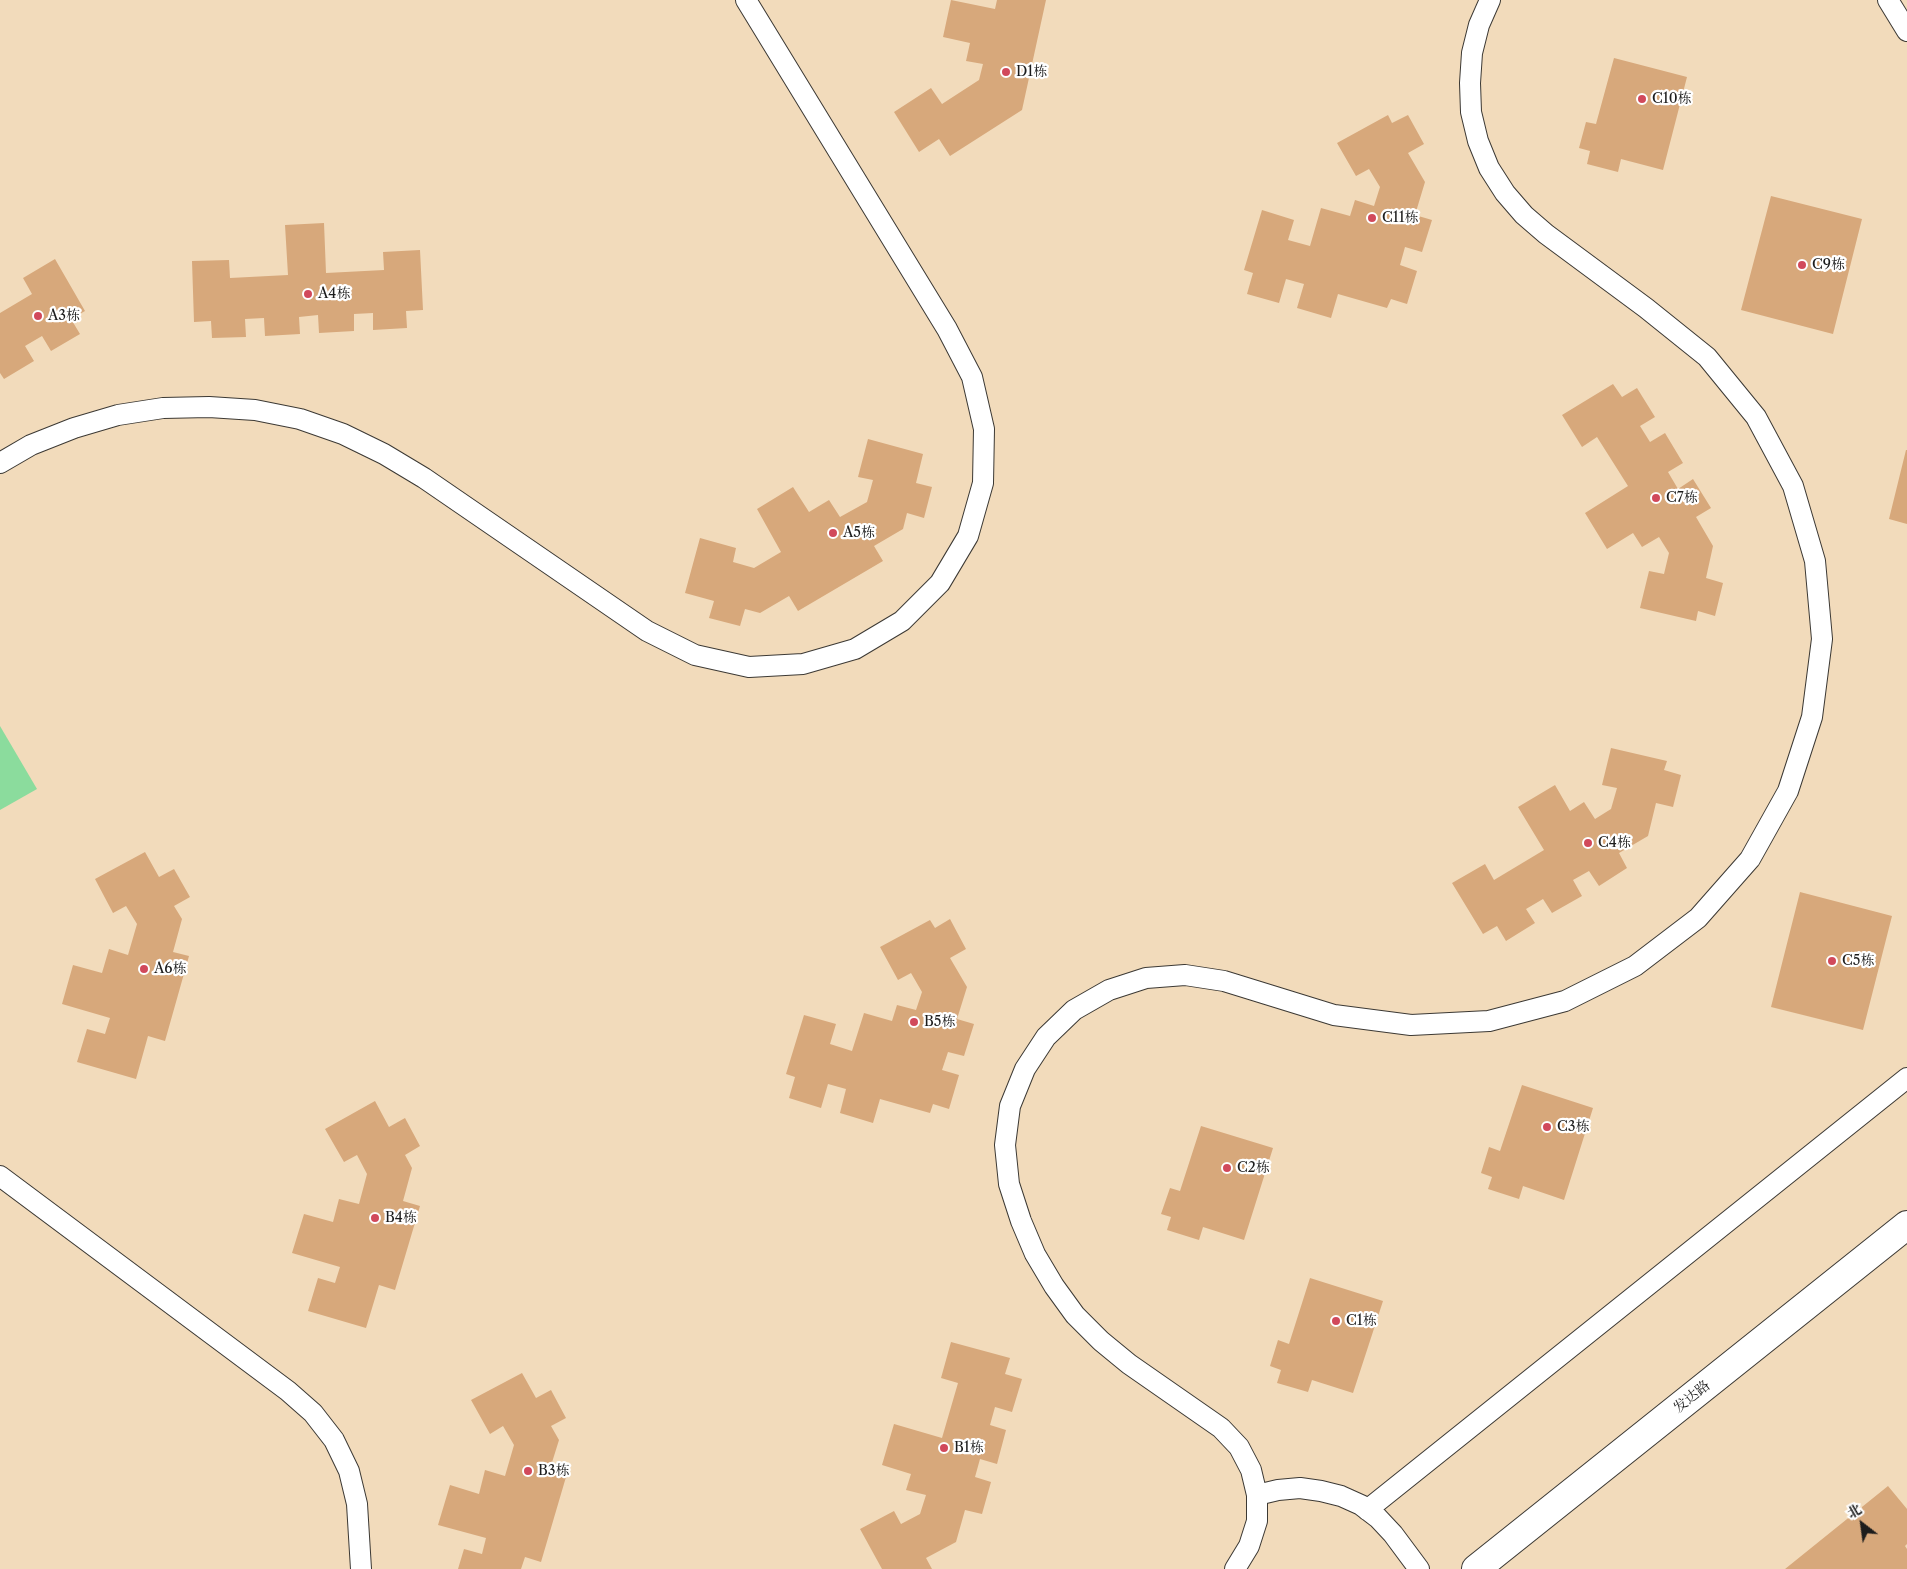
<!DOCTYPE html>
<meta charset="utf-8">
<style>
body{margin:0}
#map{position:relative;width:1907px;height:1569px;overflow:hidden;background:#f2dbbb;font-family:"Libre Caslon Text","Noto Serif SC",serif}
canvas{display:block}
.north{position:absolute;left:1837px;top:1499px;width:50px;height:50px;-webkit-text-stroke:4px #fff;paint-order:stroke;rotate:330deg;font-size:14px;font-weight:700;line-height:20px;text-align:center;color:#1c1c1c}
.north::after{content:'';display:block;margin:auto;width:18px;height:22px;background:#1c1c1c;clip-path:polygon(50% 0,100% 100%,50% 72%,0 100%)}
</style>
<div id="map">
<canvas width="1907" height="1569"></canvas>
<div class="north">北</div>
</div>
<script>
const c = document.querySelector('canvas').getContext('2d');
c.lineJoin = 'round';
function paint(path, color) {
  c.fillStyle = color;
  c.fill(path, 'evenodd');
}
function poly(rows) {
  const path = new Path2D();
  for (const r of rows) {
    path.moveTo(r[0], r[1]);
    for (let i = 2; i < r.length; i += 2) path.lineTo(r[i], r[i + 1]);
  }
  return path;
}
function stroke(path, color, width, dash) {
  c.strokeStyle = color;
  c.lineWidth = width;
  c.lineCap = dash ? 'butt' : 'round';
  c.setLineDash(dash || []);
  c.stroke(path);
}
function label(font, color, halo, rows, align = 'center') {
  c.font = font + ' "Libre Caslon Text","Noto Serif SC",serif';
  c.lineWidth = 4.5;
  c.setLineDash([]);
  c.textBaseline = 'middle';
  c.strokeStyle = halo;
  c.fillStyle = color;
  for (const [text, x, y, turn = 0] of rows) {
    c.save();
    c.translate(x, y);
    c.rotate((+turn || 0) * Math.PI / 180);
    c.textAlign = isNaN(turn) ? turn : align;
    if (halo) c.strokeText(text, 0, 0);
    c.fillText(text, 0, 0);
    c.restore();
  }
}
const green = poly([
 [0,726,37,789,0,810]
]);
const building = poly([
 [951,0,995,9,997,0,1046,0,1022,110,950,156,939,139,919,152,894,112,931,88,942,104,979,80,983,64,966,61,970,43,943,37],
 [1614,58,1687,77,1663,170,1621,159,1618,172,1587,164,1590,151,1579,148,1586,122,1596,124],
 [1388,115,1392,123,1408,115,1424,144,1408,153,1425,182,1415,215,1432,220,1422,252,1405,247,1400,265,1417,271,1407,304,1391,299,1387,308,1338,294,1331,318,1297,308,1304,284,1286,279,1279,303,1247,294,1253,273,1244,270,1262,210,1294,220,1288,240,1310,246,1321,208,1350,216,1355,200,1374,206,1380,187,1369,169,1356,176,1337,143],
 [1771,196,1862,219,1833,334,1741,310],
 [324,223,326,273,384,270,383,252,420,250,423,310,406,311,407,328,373,330,373,313,354,314,354,331,319,333,318,315,299,317,300,334,265,336,264,318,245,319,246,337,212,338,211,321,194,322,192,261,229,260,230,278,288,275,285,225],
 [55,259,85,311,71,319,80,334,51,351,42,336,25,346,34,361,4,379,0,373,0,313,32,294,23,278],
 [1613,384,1622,397,1637,388,1655,417,1640,426,1650,442,1665,433,1683,463,1668,472,1678,489,1693,479,1711,508,1696,517,1713,546,1706,578,1723,583,1715,616,1698,611,1696,621,1640,608,1649,571,1664,574,1669,553,1659,537,1642,547,1633,533,1607,549,1585,513,1628,486,1597,437,1582,447,1562,415],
 [868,439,923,454,916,483,932,487,924,518,907,513,903,529,874,546,883,561,798,611,789,596,760,613,745,609,740,626,709,618,714,601,685,593,700,538,736,548,733,562,754,568,781,552,757,509,793,487,809,512,829,500,840,517,867,502,873,480,858,477],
 [1906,450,1907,450,1907,524,1889,519],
 [1611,748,1667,761,1664,770,1681,775,1673,807,1656,803,1648,836,1619,853,1627,868,1599,886,1589,871,1573,880,1582,896,1552,913,1543,899,1526,909,1535,923,1506,941,1497,926,1483,934,1452,883,1485,864,1494,880,1544,850,1518,807,1555,785,1570,811,1584,802,1595,819,1611,809,1617,788,1602,785],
 [145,852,159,877,174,869,190,897,174,906,182,919,173,952,189,956,165,1041,148,1036,136,1079,77,1062,87,1029,105,1034,110,1018,62,1004,73,965,102,973,109,949,128,955,137,924,126,906,113,913,95,879],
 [1800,892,1892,916,1863,1030,1771,1007],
 [950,919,966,949,950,958,967,987,957,1019,974,1024,964,1056,948,1052,942,1070,959,1075,949,1109,933,1104,930,1113,880,1099,873,1123,840,1113,846,1089,828,1084,821,1108,789,1098,795,1077,786,1074,804,1015,836,1024,830,1044,852,1051,864,1013,892,1021,897,1005,916,1010,922,992,911,973,898,980,880,947,930,920,935,928],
 [1522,1085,1593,1108,1564,1200,1523,1186,1519,1199,1488,1189,1492,1177,1481,1173,1489,1147,1500,1151],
 [375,1101,389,1127,405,1118,420,1146,405,1155,412,1168,403,1201,420,1206,395,1290,379,1285,366,1328,308,1311,318,1278,335,1283,340,1267,292,1253,304,1214,333,1222,339,1199,359,1204,367,1174,357,1155,344,1162,325,1129],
 [1201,1126,1273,1148,1244,1240,1203,1227,1199,1240,1167,1230,1171,1217,1161,1214,1170,1188,1180,1191],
 [1310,1278,1383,1301,1353,1393,1312,1380,1308,1392,1277,1383,1281,1370,1270,1366,1278,1340,1289,1344],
 [951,1342,1010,1358,1005,1374,1022,1379,1012,1412,995,1407,990,1425,1006,1430,997,1464,980,1459,975,1477,991,1482,982,1514,965,1510,956,1542,926,1558,932,1569,882,1569,860,1529,894,1511,901,1524,920,1514,926,1495,906,1490,911,1474,882,1465,894,1424,942,1438,958,1383,941,1378],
 [522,1373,536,1398,551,1390,566,1418,551,1426,559,1440,549,1472,566,1477,541,1562,525,1557,521,1569,458,1569,464,1549,482,1554,486,1538,438,1525,450,1485,479,1494,485,1470,505,1476,514,1445,503,1426,490,1434,471,1400],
 [1888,1486,1907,1509,1907,1544,1905,1546,1907,1549,1907,1569,1785,1569]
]);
const lane = poly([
 [1888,0,1907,31],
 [0,463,31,445,74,428,118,415,163,408,209,407,255,410,300,419,343,434,384,454,424,478,647,631,695,655,749,667,803,664,855,649,902,621,940,583,968,536,983,483,984,429,972,377,947,329,746,0],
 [0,1176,288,1391,313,1413,334,1440,349,1471,357,1504,361,1569],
 [1257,1495,1278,1490,1300,1488,1321,1491,1341,1496,1361,1505,1378,1518,1393,1534,1419,1569],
 [1367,1510,1907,1078],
 [1235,1569,1249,1546,1257,1521,1257,1495,1251,1470,1239,1447,1221,1428,1129,1364,1101,1341,1075,1315,1054,1286,1035,1254,1021,1221,1009,1184,1005,1145,1010,1106,1025,1069,1046,1037,1074,1010,1109,990,1146,978,1185,975,1224,981,1334,1015,1411,1025,1489,1021,1565,1001,1635,966,1698,918,1750,859,1788,791,1812,717,1822,639,1815,561,1793,486,1756,417,1707,357,1646,308,1546,234,1524,215,1505,193,1489,168,1478,141,1471,112,1470,83,1472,53,1479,25,1490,0]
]);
const street = poly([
 [1476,1569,1907,1225]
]);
const markers = [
 [1006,72,5,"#d1495b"],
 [1642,99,5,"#d1495b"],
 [1372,218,5,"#d1495b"],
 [1802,265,5,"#d1495b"],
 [308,294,5,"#d1495b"],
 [38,316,5,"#d1495b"],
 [1656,498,5,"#d1495b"],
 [833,533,5,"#d1495b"],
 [1588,843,5,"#d1495b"],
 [1832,961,5,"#d1495b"],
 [144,969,5,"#d1495b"],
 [914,1022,5,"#d1495b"],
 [1547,1127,5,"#d1495b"],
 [1227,1168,5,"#d1495b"],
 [375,1218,5,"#d1495b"],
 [1336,1321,5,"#d1495b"],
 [944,1448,5,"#d1495b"],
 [528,1471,5,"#d1495b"]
];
const poiNames = [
 ["D1栋",1016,72],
 ["C10栋",1652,99],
 ["C11栋",1382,218],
 ["C9栋",1812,265],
 ["A4栋",318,294],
 ["A3栋",48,316],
 ["C7栋",1666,498],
 ["A5栋",843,533],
 ["C4栋",1598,843],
 ["C5栋",1842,961],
 ["A6栋",154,969],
 ["B5栋",924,1022],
 ["C3栋",1557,1127],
 ["C2栋",1237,1168],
 ["B4栋",385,1218],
 ["C1栋",1346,1321],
 ["B1栋",954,1448],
 ["B3栋",538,1471]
];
const streetNames = [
 ["发达路",1692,1397,-39]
];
paint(green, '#8bdc9d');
paint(building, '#d7a87b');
stroke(lane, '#3c3934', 22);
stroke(street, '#3c3934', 30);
stroke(lane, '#fff', 20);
stroke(street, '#fff', 28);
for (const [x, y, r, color] of markers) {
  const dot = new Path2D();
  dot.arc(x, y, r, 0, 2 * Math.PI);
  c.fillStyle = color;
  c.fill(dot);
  stroke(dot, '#fff', 2);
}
label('14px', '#1c1c1c', '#fff', poiNames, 'left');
label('14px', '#1c1c1c', '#fff', streetNames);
</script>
